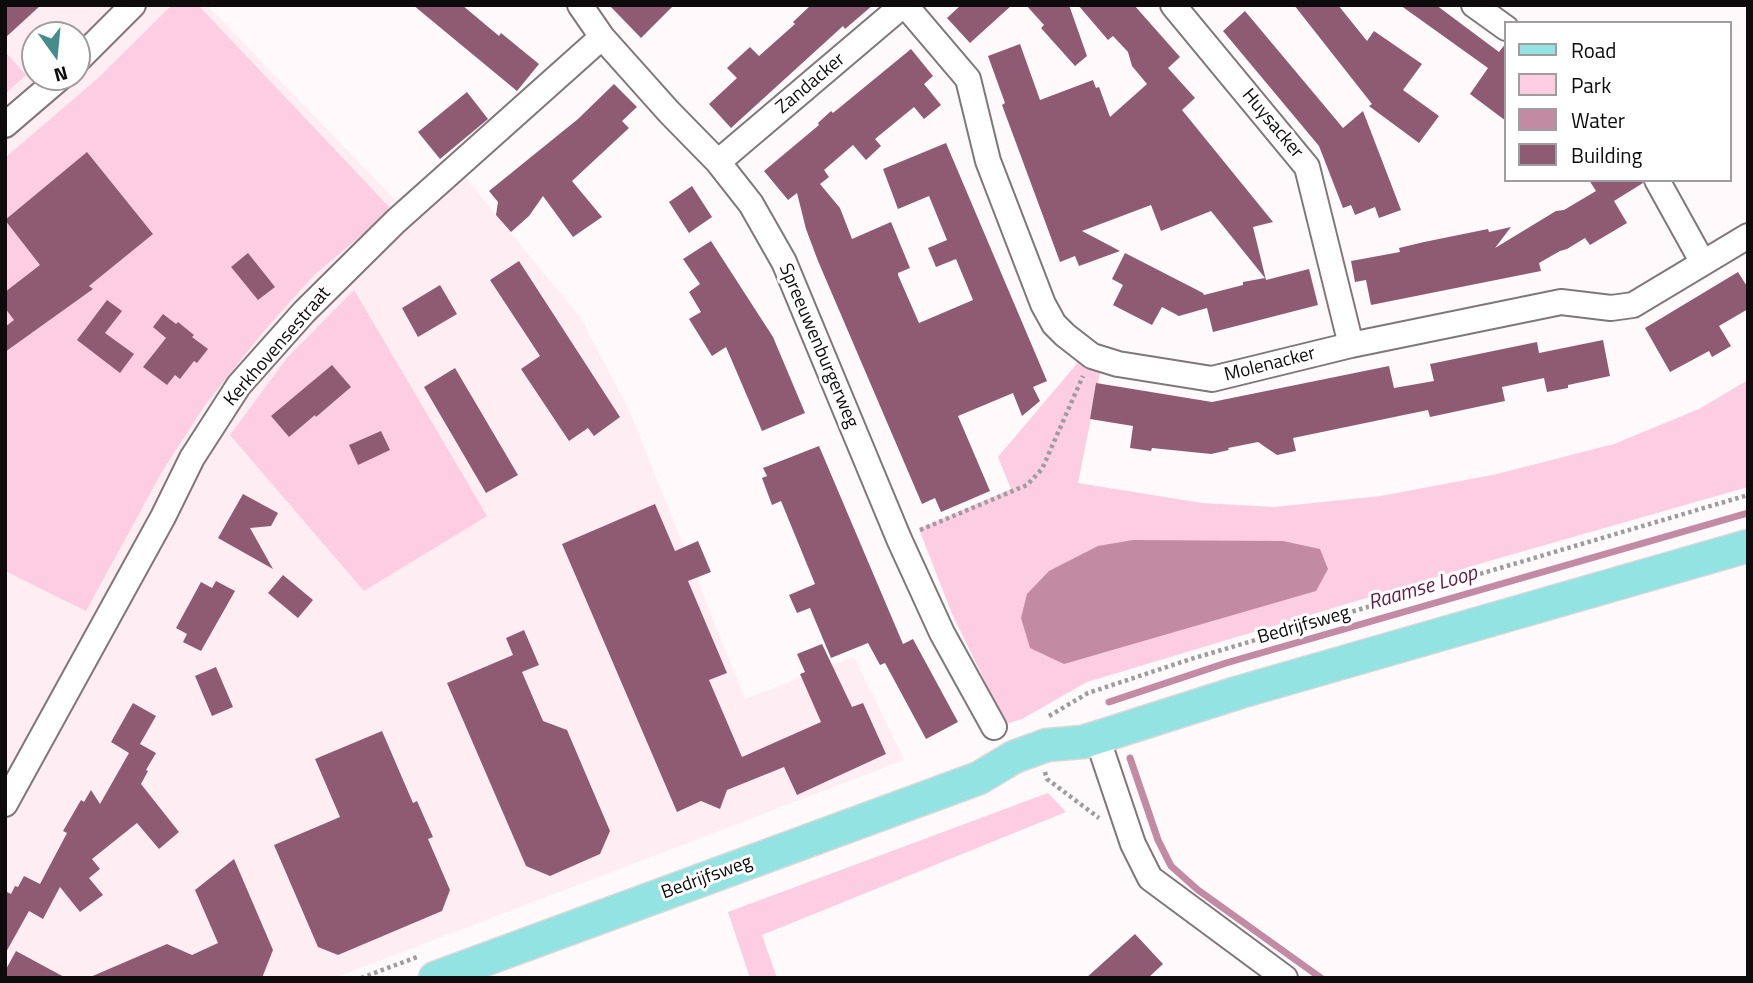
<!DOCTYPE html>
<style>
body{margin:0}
#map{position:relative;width:1753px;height:983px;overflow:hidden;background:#fef9fb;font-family:"Titillium Web",sans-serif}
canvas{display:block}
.frame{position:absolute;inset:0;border:7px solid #0e0b0c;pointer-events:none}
.legend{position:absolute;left:1504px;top:21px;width:228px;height:161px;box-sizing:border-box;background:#fff;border:2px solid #9f9d9e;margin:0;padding:9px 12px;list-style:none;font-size:21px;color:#0e0b0c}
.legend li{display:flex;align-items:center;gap:14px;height:35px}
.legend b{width:35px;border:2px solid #9f9d9e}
.north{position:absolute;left:21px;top:21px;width:70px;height:70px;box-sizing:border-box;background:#fff;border:2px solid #9f9d9e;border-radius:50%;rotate:165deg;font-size:19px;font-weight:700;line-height:28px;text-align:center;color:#0e0b0c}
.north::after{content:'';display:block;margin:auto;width:24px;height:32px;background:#458d8c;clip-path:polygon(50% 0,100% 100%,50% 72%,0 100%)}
</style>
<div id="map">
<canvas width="1753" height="983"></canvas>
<div class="frame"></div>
<ul class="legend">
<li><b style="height:9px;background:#92e3e2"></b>Road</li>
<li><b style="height:19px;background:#fdcde2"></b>Park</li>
<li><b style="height:19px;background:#c28aa3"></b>Water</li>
<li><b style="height:19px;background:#8f5b73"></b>Building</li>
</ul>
<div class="north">N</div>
</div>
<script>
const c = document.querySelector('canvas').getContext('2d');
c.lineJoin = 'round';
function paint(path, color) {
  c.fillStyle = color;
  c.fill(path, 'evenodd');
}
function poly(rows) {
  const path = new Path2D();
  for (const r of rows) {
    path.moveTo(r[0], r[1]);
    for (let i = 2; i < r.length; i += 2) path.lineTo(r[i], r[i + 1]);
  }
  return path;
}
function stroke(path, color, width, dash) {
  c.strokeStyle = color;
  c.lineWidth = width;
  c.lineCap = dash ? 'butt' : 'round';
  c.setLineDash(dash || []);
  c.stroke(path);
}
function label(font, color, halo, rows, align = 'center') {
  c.font = font + ' "Titillium Web",sans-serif';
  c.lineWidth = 6;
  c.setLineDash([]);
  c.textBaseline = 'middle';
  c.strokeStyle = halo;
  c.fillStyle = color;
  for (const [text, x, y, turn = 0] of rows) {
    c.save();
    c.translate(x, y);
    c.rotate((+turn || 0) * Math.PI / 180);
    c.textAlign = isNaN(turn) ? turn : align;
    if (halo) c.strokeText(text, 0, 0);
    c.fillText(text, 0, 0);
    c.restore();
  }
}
const built = poly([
 [5,5,207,5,395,200,449,158,580,317,629,410,745,699,854,657,904,760,334,978,5,978],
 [35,35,77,35,77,77,35,77]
]);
const green = poly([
 [172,5,198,5,392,210,314,275,263,332,205,405,163,470,86,611,5,571,5,158,97,79],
 [5,52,26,75,5,94],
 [354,290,487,516,364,591,230,435,287,358],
 [1085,354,1102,363,1078,483,1202,503,1274,507,1381,496,1497,474,1614,444,1699,409,1748,380,1748,487,1496,559,1087,682,1022,719,1006,724,952,614,919,529,1011,489,998,457],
 [1048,793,1066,812,762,935,777,978,750,978,728,912]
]);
const water = poly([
 [1133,540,1283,541,1320,549,1328,569,1316,591,1064,664,1030,648,1021,618,1027,594,1049,571,1098,546]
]);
const stream = poly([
 [1109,702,1226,663,1748,513],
 [1130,758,1158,840,1171,866,1198,890,1321,978]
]);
const building = poly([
 [5,5,41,5,5,38],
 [413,5,462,5,499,36,501,33,539,64,517,91],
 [609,5,674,5,641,38],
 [811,5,873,5,845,29,843,26,731,128,709,104,737,78,727,68,750,47,759,56,795,24,793,22],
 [961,5,1012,5,970,43,947,18],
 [1026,5,1069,5,1087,56,1075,66,1041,28,1044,25],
 [1078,5,1134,5,1180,57,1168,68,1195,98,1182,110,1273,222,1253,227,1266,280,1309,269,1318,305,1213,332,1207,308,1179,316,1162,307,1152,325,1113,305,1123,285,1112,279,1125,253,1203,293,1204,295,1243,285,1243,282,1265,278,1211,211,1161,231,1151,205,1082,231,1120,251,1079,266,1075,256,1060,262,1002,105,1005,103,988,56,1020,44,1040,100,1093,80,1096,88,1099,87,1110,117,1147,84,1132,66,1128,52,1113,36,1108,40],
 [1294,5,1338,5,1367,41,1374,31,1422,64,1403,90,1439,116,1419,143,1369,106,1372,104],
 [1400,5,1436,5,1499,52,1506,43,1506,121,1470,94,1488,68],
 [1245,11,1343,128,1363,111,1401,210,1379,218,1375,207,1355,215,1351,205,1343,208,1319,146,1223,31],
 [911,49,933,76,924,84,941,105,924,119,914,107,875,139,881,146,866,160,853,145,824,170,829,177,820,184,840,208,852,239,891,222,910,268,898,273,898,275,919,323,973,300,956,259,936,267,928,248,947,240,929,196,898,209,883,169,946,143,1047,381,1033,387,1040,401,1022,416,1013,393,958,416,990,491,941,512,935,498,922,504,818,261,806,229,797,193,788,200,764,171,819,125,818,123,831,111,833,113],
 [614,84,637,107,622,121,629,128,572,181,602,217,573,237,543,196,529,216,511,232,496,215,498,202,489,191,578,119],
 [467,92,488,119,440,159,418,132],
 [87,152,153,234,89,286,93,289,5,352,5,327,14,320,5,308,5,292,40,265,5,220],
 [1589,180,1642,180,1643,183,1614,201,1627,223,1590,245,1585,238,1567,249,1560,251,1539,263,1541,271,1371,305,1366,280,1355,282,1351,261,1400,252,1399,248,1424,242,1488,229,1489,232,1511,227,1495,248,1556,211,1564,210,1596,191],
 [692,186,712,217,689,233,669,202],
 [711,241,773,337,805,413,762,431,726,347,712,356,689,319,701,312,689,292,700,284,683,259],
 [248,253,275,287,258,300,231,267],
 [519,261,620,417,594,436,588,428,569,441,521,369,540,356,490,280],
 [1738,272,1748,288,1748,309,1719,326,1731,346,1712,357,1709,351,1670,372,1645,328],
 [440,285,457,314,418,337,402,308],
 [107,300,122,311,105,333,134,354,120,373,77,340],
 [163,314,176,324,178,322,194,335,192,337,208,349,197,363,194,361,180,379,175,375,167,385,143,367,166,338,153,327],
 [1603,340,1610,376,1568,385,1568,388,1547,392,1544,378,1502,387,1505,401,1430,417,1428,410,1293,438,1296,451,1277,455,1258,442,1228,448,1229,450,1211,454,1152,448,1151,451,1130,448,1133,426,1090,419,1096,383,1212,402,1389,366,1394,388,1434,381,1430,364,1537,342,1539,353],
 [332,365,351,387,316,417,315,415,289,437,271,416],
 [455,368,518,475,486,493,424,387],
 [381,431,390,450,358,465,349,445],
 [819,446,903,644,913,639,958,722,926,739,885,663,880,665,868,643,831,658,810,608,797,613,789,595,815,584,781,501,772,505,762,478,767,476,763,468],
 [243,494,278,513,271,526,250,528,273,569,218,538],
 [655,504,675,551,698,541,711,572,688,581,727,673,709,680,742,757,821,722,800,674,805,672,797,654,822,644,852,707,863,703,886,754,797,795,784,767,727,790,720,809,701,801,677,812,562,544],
 [283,575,313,600,298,618,268,593],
 [216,581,235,591,201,651,183,642,187,634,176,628,201,582,212,588],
 [524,630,539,665,522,672,543,721,567,730,610,831,600,854,550,876,526,866,447,683,513,655,506,638],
 [216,667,233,707,212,716,195,676],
 [133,703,156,716,140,744,156,753,146,770,148,771,141,784,179,832,159,849,137,823,92,859,100,869,89,878,103,895,80,912,60,887,43,919,29,911,5,954,5,891,11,894,15,886,18,887,24,876,40,884,67,833,63,831,81,800,84,802,91,790,100,804,129,753,111,742],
 [382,731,413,803,417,801,433,837,428,839,450,890,442,911,338,955,318,947,274,845,340,817,315,759],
 [234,859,273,950,262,978,88,978,167,944,192,955,218,943,195,890],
 [1135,934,1163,964,1148,978,1086,978],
 [16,951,66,978,5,978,5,971]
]);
const path = poly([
 [920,530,1027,485,1042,469,1083,376],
 [1049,716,1088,693,1191,659,1748,495],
 [1045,772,1047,779,1099,818],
 [361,978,417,957]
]);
const minor = poly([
 [580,5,602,37,669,112,718,162,751,204,784,262,899,539,942,633,994,727],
 [905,5,968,79,988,161,1043,304,1054,324,1065,335,1092,356,1118,364,1212,379,1351,345,1561,302,1611,308,1633,305,1748,236],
 [1173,5,1307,167,1351,345],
 [1474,5,1506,28],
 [77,61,133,5],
 [5,125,61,77],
 [718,162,903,5],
 [1657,180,1703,263],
 [1097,737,1133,844,1150,878,1285,978],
 [5,804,163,517,192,458,239,385,304,312,396,221,602,37]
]);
const major = poly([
 [435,978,979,778,1014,757,1047,745,1083,742,1240,692,1748,546]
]);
const streetNames = [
 ["Zandacker",811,84,-40],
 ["Huysacker",1272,124,50],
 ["Spreeuwenburgerweg",818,346,67],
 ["Kerkhovensestraat",278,347,-49],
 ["Molenacker",1270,365,-14],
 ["Bedrijfsweg",1304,626,-16],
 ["Bedrijfsweg",707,878,-20]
];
const waterNames = [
 ["Raamse Loop",1423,589,-16]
];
paint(built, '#ffedf4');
paint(green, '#fdcde2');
paint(water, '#c28aa3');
stroke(stream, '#c28aa3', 7);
paint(building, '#8f5b73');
stroke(minor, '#80777b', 28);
stroke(major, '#d8d8d8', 35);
stroke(path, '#a09c9e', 4.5, [3.5, 3.5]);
stroke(minor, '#fff', 24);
stroke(major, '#92e3e2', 32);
label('19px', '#0e0b0c', '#fff', streetNames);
label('italic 21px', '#652145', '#fff', waterNames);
</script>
